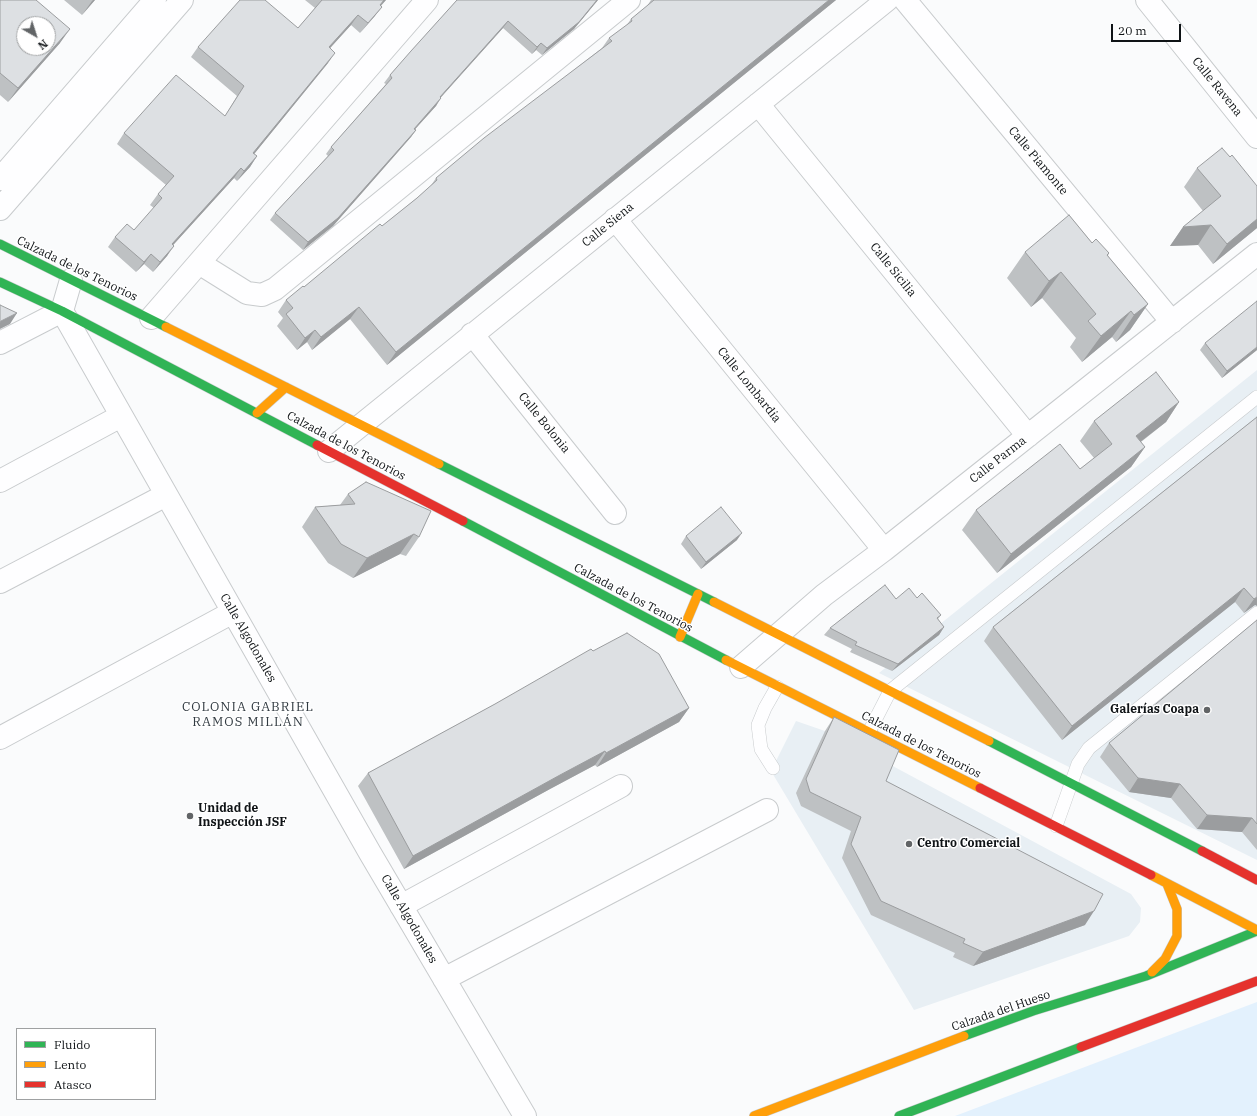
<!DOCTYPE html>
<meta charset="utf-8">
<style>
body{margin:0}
#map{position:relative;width:1257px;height:1116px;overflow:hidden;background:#fafbfc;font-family:"IBM Plex Serif",serif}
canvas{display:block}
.legend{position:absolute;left:16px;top:1028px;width:140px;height:72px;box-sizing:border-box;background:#fff;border:1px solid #9fa1a2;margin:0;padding:5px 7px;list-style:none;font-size:12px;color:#0f1316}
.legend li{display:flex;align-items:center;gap:8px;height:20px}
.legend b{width:20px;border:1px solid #9fa1a2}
.north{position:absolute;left:16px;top:16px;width:40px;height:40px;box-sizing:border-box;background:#fff;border:1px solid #9fa1a2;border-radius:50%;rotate:141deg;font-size:11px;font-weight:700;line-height:16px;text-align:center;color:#0f1316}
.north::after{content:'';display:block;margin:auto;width:14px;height:18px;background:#616466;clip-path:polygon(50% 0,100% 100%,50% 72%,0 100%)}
.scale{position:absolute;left:1111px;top:24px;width:70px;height:18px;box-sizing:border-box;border:2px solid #0f1316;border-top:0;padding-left:5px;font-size:12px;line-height:14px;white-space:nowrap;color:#0f1316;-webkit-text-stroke:3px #fff;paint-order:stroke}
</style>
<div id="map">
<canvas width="1257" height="1116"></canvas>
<ul class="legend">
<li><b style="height:5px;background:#30b455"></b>Fluido</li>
<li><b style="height:5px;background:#ff9f0a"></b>Lento</li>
<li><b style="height:5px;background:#e5322d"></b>Atasco</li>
</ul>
<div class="north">N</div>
<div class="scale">20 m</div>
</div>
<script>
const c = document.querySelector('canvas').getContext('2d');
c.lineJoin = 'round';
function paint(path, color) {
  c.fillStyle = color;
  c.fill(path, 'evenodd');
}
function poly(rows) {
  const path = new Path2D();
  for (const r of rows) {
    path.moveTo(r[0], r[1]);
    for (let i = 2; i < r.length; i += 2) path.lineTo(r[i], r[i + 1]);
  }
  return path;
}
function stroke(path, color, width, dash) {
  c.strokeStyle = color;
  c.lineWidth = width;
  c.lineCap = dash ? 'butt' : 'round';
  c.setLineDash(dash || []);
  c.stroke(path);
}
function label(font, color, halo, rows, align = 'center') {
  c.font = font + ' "IBM Plex Serif",serif';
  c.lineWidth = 3;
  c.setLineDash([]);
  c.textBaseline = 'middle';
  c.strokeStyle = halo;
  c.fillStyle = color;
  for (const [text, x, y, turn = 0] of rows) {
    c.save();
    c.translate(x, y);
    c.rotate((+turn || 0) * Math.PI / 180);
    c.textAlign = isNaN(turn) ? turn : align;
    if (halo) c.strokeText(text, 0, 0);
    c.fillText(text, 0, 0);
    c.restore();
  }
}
const built = poly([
 [1257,370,1257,860,879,673],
 [796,721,825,731,889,764,1131,894,1141,908,1140,922,1129,936,914,1010,771,771]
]);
const green = poly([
 [1257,1002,1257,1116,955,1116]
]);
const lane = poly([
 [869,732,890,691,1257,397],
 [773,768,761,749,758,725,765,708,777,687],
 [1056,826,1078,764,1089,748,1257,613]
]);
const street = poly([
 [905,0,1172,322],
 [1147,0,1257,137],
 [758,104,1028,436],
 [0,179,155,0],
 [0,209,182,0],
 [615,219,884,550],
 [199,263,247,293,262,295,275,289,629,0],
 [71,280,62,311,370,853,525,1116],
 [151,318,427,0],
 [472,334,615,513],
 [0,343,62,311],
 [329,451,887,0],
 [0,481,121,416],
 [0,582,166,495],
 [741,667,824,595,884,550,1257,254],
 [0,738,233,612],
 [401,906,621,786],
 [444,979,767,810]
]);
const fast = poly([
 [0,244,166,327],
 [0,282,62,311,317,445],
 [439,464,714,602],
 [463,521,726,660],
 [989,741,1202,851],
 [964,1036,1033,1011,1146,976,1257,931],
 [899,1116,1081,1047]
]);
const slow = poly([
 [166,327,439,464],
 [257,413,286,387],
 [714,602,989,741],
 [680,637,698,594],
 [726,660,980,788],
 [1151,875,1257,930],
 [1152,972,1165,959,1177,936,1177,909,1167,884],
 [754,1116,964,1036]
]);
const jam = poly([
 [317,445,463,521],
 [980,788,1151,875],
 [1202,851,1257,880],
 [1081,1047,1257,981]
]);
const wall = poly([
 [0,0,60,43,8,102,0,95],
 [64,0,95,0,82,15],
 [305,0,386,0,381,6,382,7,374,17,360,33,351,25,330,48,328,63,254,154,257,156,250,167,237,181,234,178,173,245,167,256,153,272,144,264,136,272,108,247,115,237,134,230,154,208,150,205,158,194,166,185,117,144,124,133,225,116,237,96,191,57,198,47,298,28,315,8],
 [457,0,598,0,574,29,542,55,536,50,532,54,503,28,440,98,436,106,415,129,416,130,411,137,333,226,303,250,270,220,275,213,328,156,326,154,331,147,386,84,384,83,390,75],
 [651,0,836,0,387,365,350,319,312,350,307,342,297,350,277,326,283,318,278,312,286,300,304,287,382,226,417,198,430,187,436,178,602,48,609,38,626,26,631,19,647,6],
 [1230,157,1257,228,1213,264,1198,245,1170,246,1183,227,1203,211,1184,187,1197,168],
 [1092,243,1109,253,1108,256,1148,304,1130,330,1116,342,1112,337,1082,362,1070,347,1076,338,1042,298,1031,307,1007,278,1025,252],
 [1205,343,1257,350,1222,378,1200,350],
 [1179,402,1166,422,1141,442,1145,447,1131,467,997,573,962,530,976,510,1080,469,1094,458,1080,441,1094,421],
 [1257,417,1255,605,1244,613,1235,602,1062,740,984,641,993,627],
 [348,494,419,537,406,556,400,554,353,578,328,563,302,527,315,507,340,505],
 [686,536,737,540,701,569,681,544],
 [917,598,941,615,938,619,944,627,939,635,892,671,850,652,852,649,824,635,830,628,896,599],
 [1257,620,1257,850,1242,832,1197,829,1171,798,1129,792,1100,757,1109,743],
 [593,651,689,708,679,722,597,767,595,765,550,789,404,869,358,786,368,773],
 [834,717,886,781,1085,925,973,966,953,957,955,953,871,915,842,858,851,831,801,806,796,793,825,731]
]);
const shadedWall = poly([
 [93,0,95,0,82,15,92,1],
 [384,0,386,0,372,15],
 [597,0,598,0,574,29,542,55,547,48],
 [829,0,836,0,387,365,396,352],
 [382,7,374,17,360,33,368,23],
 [358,15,351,25,322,57,329,47],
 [508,21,503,28,435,104,440,97],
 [70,29,60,43,8,102,18,88],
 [541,43,536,50,532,54,537,47],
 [335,53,328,63,246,164,253,153],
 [441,98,436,106,409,136,414,129],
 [416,130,411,137,333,226,303,250,308,242],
 [257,156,250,167,237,181,244,171],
 [241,168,234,178,165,254,172,244],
 [1257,219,1257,228,1213,264,1227,244],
 [1211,225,1198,245,1170,246,1183,227],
 [174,246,167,256,153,272,160,262],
 [151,254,144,264,136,272,144,262],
 [1061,272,1042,298,1031,307,1049,281],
 [1148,304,1130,330,1116,342,1134,315],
 [359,307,350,319,312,350,321,337],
 [1131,311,1112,337,1082,362,1101,336],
 [17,313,10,324,0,329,0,323,1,321],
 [315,330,307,342,297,350,305,338],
 [1257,347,1257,350,1222,378,1227,371],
 [1179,402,1166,422,1122,456,1136,436],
 [1145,447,1131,467,997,573,1011,554],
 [742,533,737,540,701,569,706,562],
 [414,534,400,554,353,578,367,558],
 [1244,588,1235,602,1062,740,1072,726],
 [1257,597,1257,606,1255,605,1244,613,1254,599],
 [944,627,939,635,892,671,898,664],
 [689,708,679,722,597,767,606,753],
 [605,751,595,765,550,789,404,869,413,856,560,775],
 [1138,778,1180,784,1171,798,1129,792],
 [1207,815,1252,818,1242,832,1197,829],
 [1094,911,1085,925,973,966,983,952]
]);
const building = poly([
 [0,0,36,0,70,29,18,88,0,73,0,0],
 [24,24,48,24,48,48,24,48,24,24],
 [240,0,265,0,298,28,322,0,384,0,380,5,382,7,368,23,358,15,329,47,335,53,253,153,257,156,244,171,241,168,172,244,174,246,160,262,151,254,144,262,115,237,127,224,134,230,162,198,158,194,174,176,124,133,176,75,225,116,244,86,198,47,240,0],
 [457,0,597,0,579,22,547,48,541,43,537,47,508,21,440,97,441,98,414,129,416,130,338,218,308,242,275,213,334,150,331,147,392,78,390,75,411,51,457,0],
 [654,0,829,0,396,352,359,307,321,337,315,330,305,338,286,314,293,308,286,300,303,286,304,287,380,224,382,226,417,198,437,180,436,178,484,138,612,41,609,38,632,21,631,19,654,0],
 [1222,148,1230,157,1232,155,1257,186,1257,219,1227,244,1211,225,1183,227,1221,196,1197,168,1222,148],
 [1069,215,1092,243,1096,239,1109,253,1107,255,1148,304,1134,315,1131,311,1101,336,1088,321,1096,314,1061,272,1049,281,1025,252,1069,215],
 [1257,301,1257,347,1227,371,1205,343,1257,301],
 [0,305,17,313,1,321,0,323,0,305],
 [1156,372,1179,402,1136,436,1145,447,1011,554,976,510,1060,444,1080,469,1112,444,1094,421,1156,372],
 [1257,417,1257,597,1254,599,1244,588,1072,726,993,627,1257,417],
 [366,482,431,511,419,537,414,534,367,558,341,544,315,507,355,504,348,494,366,482],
 [721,507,742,533,706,562,686,536,721,507],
 [885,585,896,599,909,588,917,598,922,593,941,615,937,618,944,627,898,664,855,645,857,642,830,628,885,585],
 [1257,620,1257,824,1252,818,1207,815,1180,784,1138,778,1109,743,1257,620],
 [627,633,659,654,689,708,606,753,605,751,560,775,413,856,368,773,495,704,591,649,593,651,627,633],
 [834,717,899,750,886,781,1103,894,1094,911,983,952,963,943,965,939,881,901,851,844,861,817,810,792,806,779,834,717]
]);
const markers = [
 [1207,710,4,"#616466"],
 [190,816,4,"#616466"],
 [909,844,4,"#616466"]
];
const streetNames = [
 ["Calle Ravena",1217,87,51],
 ["Calle Piamonte",1038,161,50],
 ["Calle Siena",608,225,-39],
 ["Calzada de los Tenorios",77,269,26],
 ["Calle Sicilia",893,270,51],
 ["Calle Lombardía",749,385,51],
 ["Calle Bolonia",544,423,51],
 ["Calzada de los Tenorios",346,446,28],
 ["Calle Parma",998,460,-38],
 ["Calzada de los Tenorios",633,598,28],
 ["Calle Algodonales",248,638,60],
 ["Calzada de los Tenorios",921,745,27],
 ["Calle Algodonales",409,919,60],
 ["Calzada del Hueso",1001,1011,-19]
];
const poiNames = [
 ["Galerías Coapa",1199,710,"right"],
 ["Unidad de",198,809],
 ["Inspección JSF",198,823],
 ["Centro Comercial",917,844]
];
const neighbourhoodNames = [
 ["COLONIA GABRIEL",248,707],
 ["RAMOS MILLÁN",248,722]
];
paint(built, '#e8eff4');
paint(green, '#e3f1fd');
stroke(lane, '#c8cbcd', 14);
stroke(street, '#c8cbcd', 24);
stroke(fast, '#c8cbcd', 10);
stroke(slow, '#c8cbcd', 10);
stroke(jam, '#c8cbcd', 10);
stroke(lane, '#fefeff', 13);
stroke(street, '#fefeff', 22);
stroke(fast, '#30b455', 9);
stroke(slow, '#ff9f0a', 9);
stroke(jam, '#e5322d', 9);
paint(wall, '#bec1c3');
paint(shadedWall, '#9b9d9f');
paint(building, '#dde0e3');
stroke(building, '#9b9d9f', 1);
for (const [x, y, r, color] of markers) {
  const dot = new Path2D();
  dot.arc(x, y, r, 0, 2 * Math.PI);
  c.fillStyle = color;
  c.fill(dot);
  stroke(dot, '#fff', 1.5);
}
label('12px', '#0f1316', '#fff', streetNames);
label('bold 12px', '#0f1316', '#fff', poiNames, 'left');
c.letterSpacing = '1px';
label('13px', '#323b42', '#fff', neighbourhoodNames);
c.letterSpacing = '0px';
</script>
